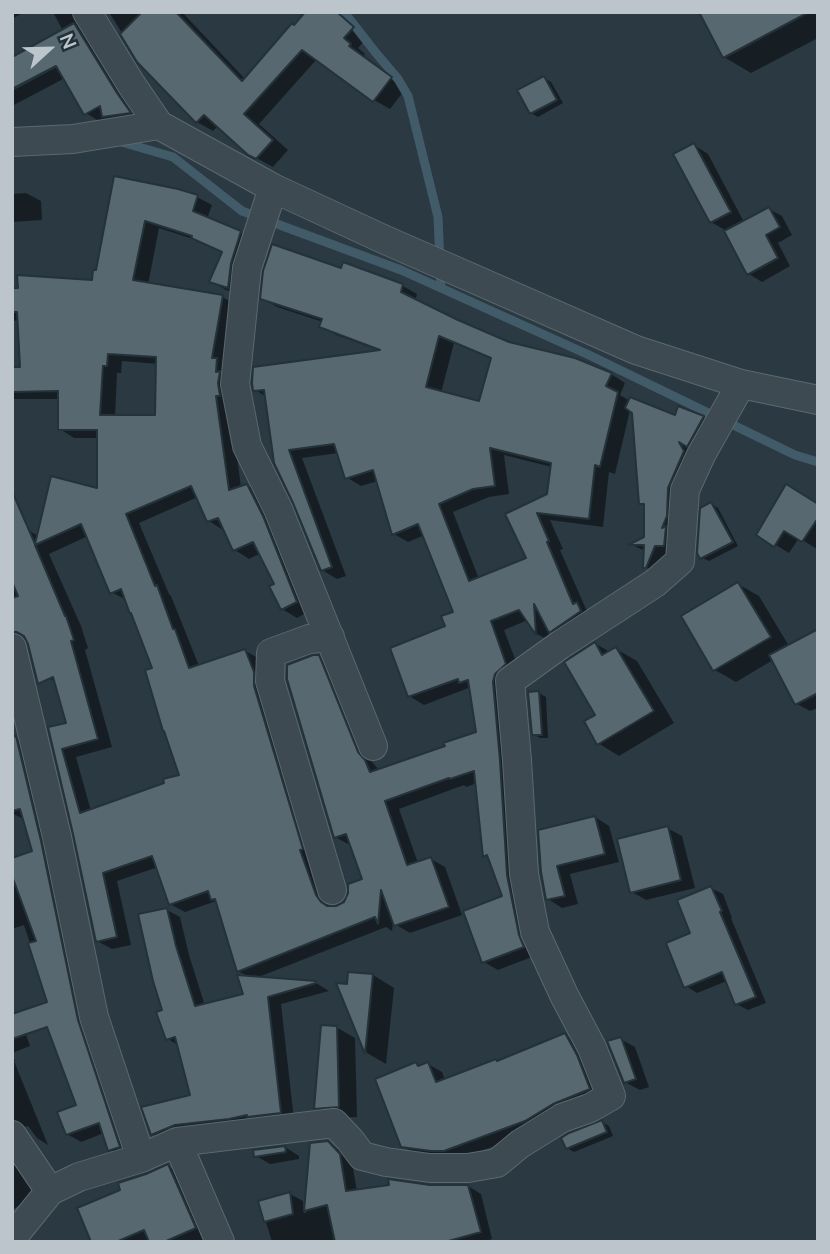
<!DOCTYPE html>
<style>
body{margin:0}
#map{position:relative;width:830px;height:1254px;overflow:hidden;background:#2a3942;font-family:Mulish,sans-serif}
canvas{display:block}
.frame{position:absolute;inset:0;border:14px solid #bbc5cb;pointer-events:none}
.north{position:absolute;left:14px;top:14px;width:70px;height:70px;-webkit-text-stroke:5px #223037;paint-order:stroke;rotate:68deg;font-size:19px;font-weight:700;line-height:28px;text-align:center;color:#bbc5cb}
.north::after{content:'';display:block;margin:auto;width:24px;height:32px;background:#bbc5cb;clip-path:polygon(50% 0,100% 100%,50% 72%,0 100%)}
</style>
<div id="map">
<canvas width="830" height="1254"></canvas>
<div class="frame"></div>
<div class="north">N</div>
</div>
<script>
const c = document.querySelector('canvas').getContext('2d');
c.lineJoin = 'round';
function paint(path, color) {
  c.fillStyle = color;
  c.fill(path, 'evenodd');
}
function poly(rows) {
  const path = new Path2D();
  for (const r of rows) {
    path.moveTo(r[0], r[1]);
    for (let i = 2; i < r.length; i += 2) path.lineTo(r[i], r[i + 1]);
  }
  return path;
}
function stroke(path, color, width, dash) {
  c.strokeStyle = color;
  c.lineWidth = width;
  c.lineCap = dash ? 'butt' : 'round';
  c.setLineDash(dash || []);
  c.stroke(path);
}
const shadow = poly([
 [12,12,24,12,12,19],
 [53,12,89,12,145,121,120,126,108,119,102,123,86,113,65,78,12,106,12,91,64,63,63,31],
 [109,12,182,12,245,79,307,12,341,12,368,37,358,48,365,54,364,56,407,87,390,109,374,100,317,59,259,124,288,150,273,167,249,154,218,126,213,131,197,122,139,61],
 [701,12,818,12,818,38,751,73,724,57],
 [544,78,551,82,563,103,538,117,531,113],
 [694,145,708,154,744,222,769,209,782,216,792,235,778,243,790,266,762,282,749,274,725,230,711,222],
 [115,178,197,197,212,205,207,219,241,233,255,241,243,295,226,290,212,282,223,253,196,240,159,228,148,285,222,297,237,305,230,404,241,487,247,485,262,494,311,610,297,618,282,609,276,584,261,553,249,559,235,550,225,529,223,530,209,521,198,497,139,523,169,594,171,596,199,666,245,651,260,659,314,858,332,908,345,903,364,880,350,845,335,837,318,657,333,665,372,762,380,771,447,747,478,733,471,687,424,705,409,696,455,612,425,535,408,542,394,534,378,481,361,486,346,477,338,453,302,458,346,576,337,579,322,570,267,397,255,390,381,351,336,335,321,326,323,322,277,307,262,298,342,270,344,264,403,286,417,294,415,301,508,344,611,374,625,383,620,395,630,401,676,418,703,417,715,424,700,452,689,446,696,459,667,552,658,574,645,567,645,551,632,545,646,538,646,506,641,503,633,412,630,410,615,474,609,472,603,527,550,520,563,549,560,550,586,609,591,612,564,640,550,631,550,641,537,634,528,620,504,630,520,672,537,955,498,970,484,962,504,897,491,859,485,856,477,783,466,787,464,785,399,809,418,863,431,859,445,867,462,915,410,933,393,923,392,931,386,927,256,978,316,983,329,991,281,1004,294,1120,166,1142,152,1134,192,1096,178,1045,168,1039,165,1011,167,910,180,917,189,955,205,1006,245,995,249,977,238,971,216,901,185,912,170,904,158,867,117,881,131,945,112,949,97,941,50,729,70,727,56,682,49,678,12,591,12,538,28,530,38,536,98,490,99,438,74,438,60,429,60,399,12,399,12,368,22,368,19,320,12,321,12,290,94,282],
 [454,343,492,359,481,403,441,393],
 [122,361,158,364,157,417,115,417,117,373,121,373],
 [504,455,552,467,549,495,508,515,528,559,479,579,453,512,489,497,509,494],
 [88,536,111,592,127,600,154,670,181,776,166,784,91,811,76,757,112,747,85,650,88,648,81,626,49,554],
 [26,193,41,201,42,220,12,222,12,194],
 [711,504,718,508,738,546,709,561,702,558],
 [818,505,817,549,799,538,789,553,758,534],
 [738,584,759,596,789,646,818,631,818,708,810,711,797,704,773,660,736,682,715,670],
 [596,644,610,652,616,649,637,661,674,723,619,756,598,743],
 [539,693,546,697,548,738,540,738,533,734],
 [16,738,29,746,132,1154,122,1157,109,1150,104,1133,81,1142,67,1134,78,1106,76,1086,24,925,12,929,12,860,35,852,25,820,12,813,12,739],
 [595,817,609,826,619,862,570,874,578,904,562,908,548,899,542,872],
 [667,828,682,836,695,888,646,900,632,892],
 [711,888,723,894,732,918,731,918,766,1003,748,1010,736,1004,727,981,697,993,686,986,692,934],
 [373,975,394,988,386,1064,367,1053,339,985,349,986],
 [12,1020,23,1026,30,1046,12,1053,15,1061,14,1061,48,1145,37,1138,28,1126,18,1129,12,1135],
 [336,1027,355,1038,357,1117,334,1118,315,1108],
 [565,1035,579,1043,603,1097,540,1129,459,1159,417,1154,402,1146,416,1064,421,1067,428,1064,442,1072,445,1080,498,1062],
 [620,1039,635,1047,649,1087,640,1090,625,1082],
 [602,1122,609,1126,613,1136,574,1152,567,1148],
 [327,1142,340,1150,352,1163,357,1191,430,1186,468,1186,481,1194,492,1239,483,1242,272,1242,260,1202,290,1194,303,1201,304,1213,306,1213,312,1144],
 [285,1147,299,1156,299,1159,270,1164,256,1156],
 [12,1153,39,1193,12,1210],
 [168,1166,182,1174,211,1242,93,1242,122,1191]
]);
const stream = poly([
 [344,12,376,53,398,79,408,96,438,217,441,288],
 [118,141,173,157,242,211,401,270,589,355,795,455,818,462]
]);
const building = poly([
 [142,12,176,12,242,81,292,23,294,25,305,12,337,12,354,27,344,38,351,44,349,46,392,77,373,102,302,50,244,114,273,140,256,159,248,155,204,115,196,123,137,62,120,34,142,12],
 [699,12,809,12,723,58,699,12],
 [74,23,117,93,131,113,102,117,100,106,84,115,56,66,12,89,12,57,74,23],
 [544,76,557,100,530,114,517,90,544,76],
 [694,143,731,212,710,223,673,154,694,143],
 [114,176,178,189,198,195,193,211,241,231,231,263,228,288,209,282,222,252,191,238,192,236,145,221,133,280,223,295,212,358,217,358,216,372,220,371,218,383,220,396,216,396,229,490,247,484,263,516,297,602,281,610,269,586,274,584,253,542,233,551,218,518,207,522,191,486,126,514,155,586,157,585,173,629,175,629,189,668,245,649,254,672,254,686,303,849,300,850,316,895,321,902,327,906,336,906,344,902,348,893,348,884,362,879,346,834,334,838,287,679,287,665,313,655,319,655,358,752,365,760,370,772,445,746,443,743,476,732,468,680,459,683,458,679,408,697,390,648,445,626,441,616,453,612,418,524,392,535,373,470,345,479,334,444,289,450,332,567,321,571,293,503,274,463,264,390,253,391,252,383,253,367,380,350,319,327,322,319,260,299,263,271,272,244,341,268,343,262,403,284,401,292,458,320,509,342,575,358,612,373,606,386,618,392,600,467,595,465,589,519,537,513,549,541,547,542,573,604,577,602,581,611,549,633,534,604,536,635,519,610,491,621,506,664,495,674,493,682,500,761,507,875,519,935,524,947,482,963,463,911,502,896,487,855,483,857,474,771,450,779,449,778,385,801,407,865,431,857,449,907,394,926,381,890,378,924,375,917,237,972,215,899,211,900,208,891,169,905,152,856,103,873,117,937,96,942,73,834,48,727,66,723,53,677,38,684,28,644,24,636,17,632,12,632,12,598,18,596,12,582,12,491,35,544,51,476,97,488,97,430,58,430,58,391,12,392,12,367,20,367,17,312,12,312,12,288,18,288,17,275,92,280,93,270,96,270,114,176],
 [439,336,491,358,479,401,426,387,439,336],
 [108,354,156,357,155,415,100,415,103,366,107,366,108,354],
 [490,448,551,463,547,494,505,514,526,558,469,581,439,504,473,489,495,486,490,448],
 [81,524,110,594,121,589,130,614,131,613,152,668,145,670,163,731,164,731,179,775,163,779,164,783,80,813,62,749,98,739,71,641,74,640,66,616,65,616,35,545,81,524],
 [769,207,780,227,766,235,778,258,747,275,724,231,769,207],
 [630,397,675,415,678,406,704,416,687,447,679,442,684,451,668,488,667,516,662,528,666,526,664,546,655,546,646,568,643,568,644,545,628,545,644,537,644,504,639,504,632,413,625,408,630,397],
 [786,484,818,504,818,518,802,542,784,531,774,547,756,535,786,484],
 [711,502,733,542,700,559,697,553,700,508,711,502],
 [738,582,771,637,713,671,681,616,738,582],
 [818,629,818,693,795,705,769,655,818,629],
 [595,642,602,655,616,647,654,711,597,745,584,721,595,715,564,662,595,642],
 [539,691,542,735,532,735,528,692,539,691],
 [16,736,41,841,78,1020,120,1147,108,1151,99,1123,66,1135,57,1112,76,1105,47,1027,12,1039,12,1014,47,1002,28,943,36,941,12,876,12,858,32,851,20,809,12,811,12,737,16,736],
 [595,816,605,854,557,866,565,896,546,900,541,872,538,830,595,816],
 [668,826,681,880,630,893,617,839,668,826],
 [711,886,722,911,720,912,756,997,735,1005,722,972,684,988,666,943,690,933,677,900,711,886],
 [167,908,176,946,195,1006,243,994,237,975,316,981,316,983,268,997,281,1113,247,1117,247,1115,229,1119,175,1125,151,1135,141,1107,190,1095,175,1037,166,1040,156,1012,162,1010,153,981,138,914,167,908],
 [348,972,373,974,365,1054,336,983,347,984,348,972],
 [321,1025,337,1026,339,1107,314,1109,321,1025],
 [565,1033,577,1055,590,1089,553,1104,525,1121,444,1151,431,1151,401,1147,375,1079,416,1062,418,1066,428,1062,436,1082,496,1059,497,1061,565,1033],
 [621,1037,636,1079,624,1083,607,1041,621,1037],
 [602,1120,607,1132,566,1149,561,1138,569,1133,602,1120],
 [328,1141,340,1154,346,1191,389,1185,388,1179,430,1185,468,1185,481,1232,445,1242,335,1242,327,1205,304,1211,310,1143,328,1141],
 [285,1146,286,1152,254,1157,253,1150,285,1146],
 [168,1164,196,1228,164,1242,149,1242,144,1230,116,1242,91,1242,77,1208,120,1190,118,1183,146,1174,168,1164],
 [290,1192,293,1214,264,1222,258,1201,290,1192]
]);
const street = poly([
 [87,12,131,84,159,125],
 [12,142,73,139,159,125,273,188,383,239,636,350,741,384,818,400],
 [273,188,247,268,235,384,247,446,278,509,373,746],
 [330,637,309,639,271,653,270,681,332,890],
 [12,648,57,837,94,1017,141,1158],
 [12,1135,50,1191],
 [177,1142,220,1242],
 [12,1238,50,1191,79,1177,141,1158,177,1142,334,1123,350,1140,362,1156,386,1162,430,1168,468,1168,497,1163,520,1144,562,1118,590,1108,611,1096,592,1048,564,995,535,932,524,874,517,760,510,681,560,645,655,583,680,561,685,490,701,455,741,384]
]);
paint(shadow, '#0007');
stroke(stream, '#415b69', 9);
paint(building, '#586871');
stroke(building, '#243239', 2);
stroke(street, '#5c686f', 30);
stroke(street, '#3e4a51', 28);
</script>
